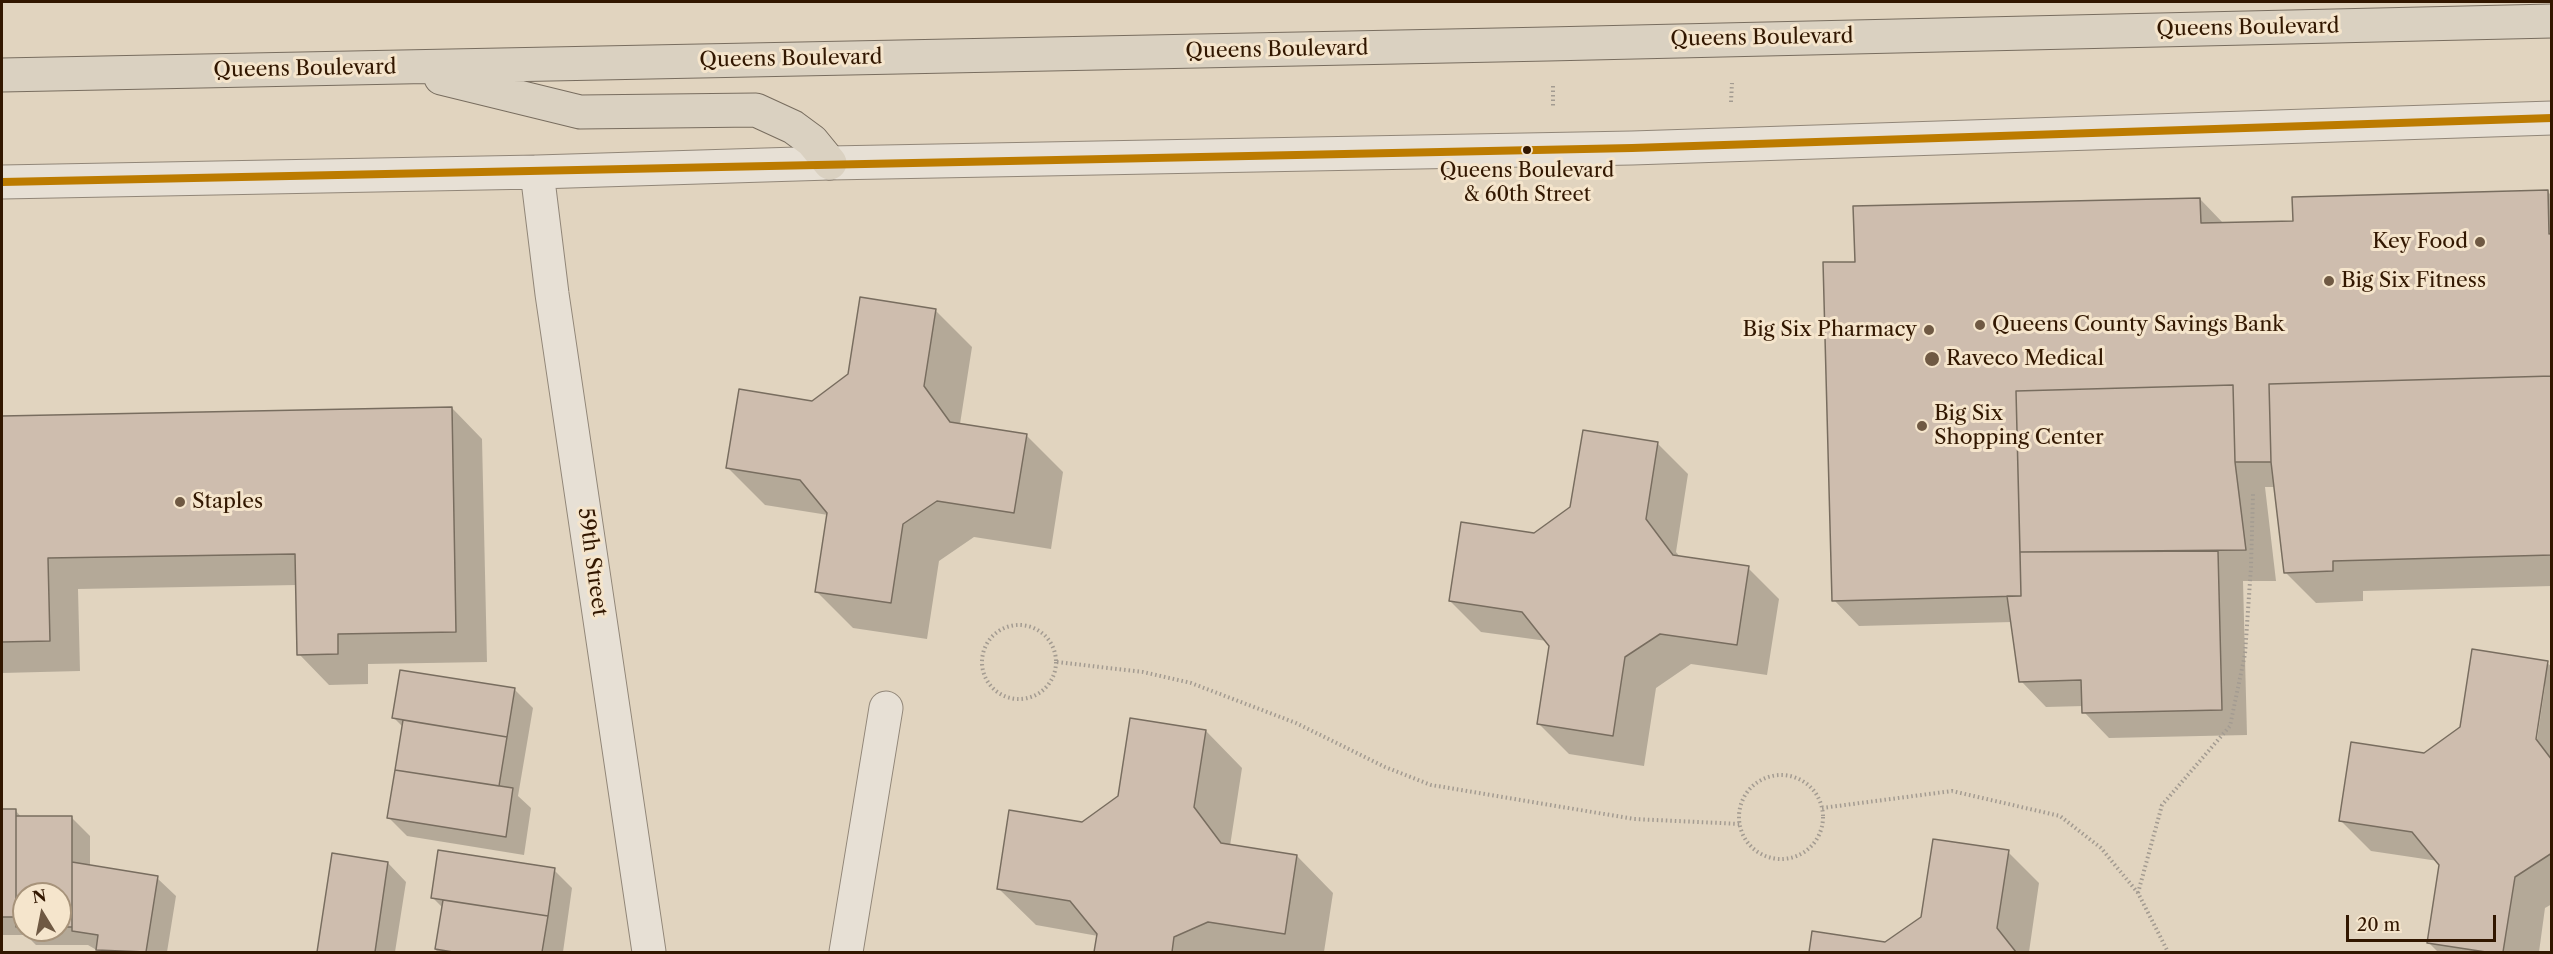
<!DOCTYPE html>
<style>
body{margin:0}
#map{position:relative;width:2553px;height:954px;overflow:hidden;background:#e1d4bf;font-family:"Libre Caslon Text",serif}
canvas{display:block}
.frame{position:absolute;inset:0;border:3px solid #321700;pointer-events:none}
.north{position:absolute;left:12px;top:882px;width:60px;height:60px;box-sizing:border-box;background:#f5e5cc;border:2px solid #a7937a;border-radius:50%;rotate:350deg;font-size:16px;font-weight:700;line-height:24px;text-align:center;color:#321700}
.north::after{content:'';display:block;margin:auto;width:21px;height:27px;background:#6f5943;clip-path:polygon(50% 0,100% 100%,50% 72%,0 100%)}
.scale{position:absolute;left:2346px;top:915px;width:150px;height:27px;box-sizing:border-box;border:3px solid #321700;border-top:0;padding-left:8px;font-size:18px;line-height:21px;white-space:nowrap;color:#321700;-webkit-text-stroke:4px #f5e5cc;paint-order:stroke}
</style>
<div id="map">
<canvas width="2553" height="954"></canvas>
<div class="frame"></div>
<div class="north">N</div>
<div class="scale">20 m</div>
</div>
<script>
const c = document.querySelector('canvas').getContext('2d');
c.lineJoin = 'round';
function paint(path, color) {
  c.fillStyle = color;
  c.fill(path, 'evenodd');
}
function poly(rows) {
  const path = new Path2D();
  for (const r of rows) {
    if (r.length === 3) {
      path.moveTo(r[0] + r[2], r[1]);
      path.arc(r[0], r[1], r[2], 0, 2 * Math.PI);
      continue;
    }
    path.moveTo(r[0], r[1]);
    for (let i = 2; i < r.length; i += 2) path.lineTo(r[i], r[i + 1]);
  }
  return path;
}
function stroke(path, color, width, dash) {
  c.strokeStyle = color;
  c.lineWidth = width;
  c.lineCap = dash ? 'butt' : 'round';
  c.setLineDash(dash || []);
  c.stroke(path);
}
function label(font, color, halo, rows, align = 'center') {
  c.font = font + ' "Libre Caslon Text",serif';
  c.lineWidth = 6;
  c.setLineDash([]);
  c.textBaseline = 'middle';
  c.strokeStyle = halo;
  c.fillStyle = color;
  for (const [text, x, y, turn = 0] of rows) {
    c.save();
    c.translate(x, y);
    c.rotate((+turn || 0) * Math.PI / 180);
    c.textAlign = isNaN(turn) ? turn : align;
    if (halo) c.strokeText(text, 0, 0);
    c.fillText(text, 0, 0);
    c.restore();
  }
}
const shadow = poly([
 [2547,191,2552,196,2552,586,2363,591,2363,601,2316,603,2285,572,2276,487,2265,487,2276,581,2243,581,2247,735,2109,738,2084,712,2084,706,2046,707,2021,681,2013,622,1859,626,1834,600,1856,263,2200,199,2224,224,2295,222],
 [935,310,972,347,960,424,1026,435,1063,472,1051,549,974,537,939,561,927,639,853,628,816,591,828,515,765,505,728,468],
 [452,408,482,439,487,662,368,664,368,684,329,685,299,654,297,585,78,589,80,671,2,673,2,418],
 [1657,443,1688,474,1676,552,1681,558,1748,568,1779,599,1767,675,1691,664,1656,688,1644,766,1569,754,1538,723,1550,645,1547,641,1481,632,1450,601,1534,535],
 [2547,663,2552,667,2552,904,2545,908,2539,952,2438,952,2429,943,2440,865,2438,861,2371,851,2340,820,2424,754],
 [2542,686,2545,686,2536,746,2533,746],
 [515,690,533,708,518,796,531,808,524,855,407,836,389,818,403,727,394,718],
 [1206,731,1242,768,1230,846,1297,856,1333,893,1324,952,1096,952,1098,936,1036,925,999,889],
 [2,811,16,811,22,818,72,818,90,836,90,867,157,878,176,896,167,952,100,952,88,945,36,945,26,935,2,935],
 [24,894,60,894,60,930,24,930],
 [2008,852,2039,883,2029,952,1810,952,1814,932,1886,944],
 [333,855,388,863,406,882,395,952,319,952],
 [554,870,572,888,563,952,436,952,443,908,432,897]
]);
const building = poly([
 [2548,190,2549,234,2552,233,2552,376,2269,384,2271,462,2235,462,2233,385,2016,391,2021,596,1832,601,1823,262,1855,262,1853,206,2200,198,2201,223,2293,221,2292,197,2548,190],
 [860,297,936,309,924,386,950,422,1027,434,1014,513,937,501,903,524,891,603,815,592,827,513,800,480,726,468,739,389,812,401,848,374,860,297],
 [2552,376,2552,555,2333,561,2333,571,2284,573,2271,462,2269,384,2552,376],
 [2233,385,2235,462,2246,550,2020,552,2016,391,2233,385],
 [452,407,456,632,338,634,338,654,297,655,295,554,48,558,50,641,2,642,2,416,452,407],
 [1583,430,1658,442,1646,519,1673,555,1749,566,1737,645,1660,634,1625,657,1613,736,1537,724,1549,646,1522,612,1449,601,1461,522,1534,533,1570,507,1583,430],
 [2218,551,2222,710,2082,713,2081,680,2019,682,2007,596,2021,596,2020,552,2218,551],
 [2472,649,2548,661,2536,739,2552,760,2552,853,2515,877,2503,952,2486,952,2427,943,2439,865,2412,832,2339,821,2351,742,2424,753,2460,727,2472,649],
 [400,670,515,688,507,737,392,718,400,670],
 [1130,718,1206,730,1194,807,1221,843,1297,855,1285,934,1208,922,1174,937,1172,952,1094,952,1097,934,1070,901,997,889,1009,810,1082,822,1118,796,1130,718],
 [403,720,507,737,499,786,395,770,403,720],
 [395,770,513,788,506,837,387,818,395,770],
 [2,809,16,809,16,917,2,917,2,809],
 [16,816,72,816,72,927,60,927,60,894,24,894,24,927,16,927,16,816],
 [1933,839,2009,850,1997,928,2016,952,1809,952,1812,931,1885,942,1921,917,1933,839],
 [438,850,555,868,548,916,431,898,438,850],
 [332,853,388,862,375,952,317,952,332,853],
 [72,862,158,876,146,952,96,950,98,935,72,931,72,862],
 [443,900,548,916,542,952,453,952,435,949,443,900]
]);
const path = poly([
 [1553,86,1553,108],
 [1731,102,1732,83],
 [1019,662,37],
 [1057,662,1143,672,1191,683,1296,723,1385,767,1431,785,1634,819,1741,824],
 [1781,817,42],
 [1822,808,1952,791,2060,816,2101,848,2138,893,2168,952],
 [2138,893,2162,805,2230,726,2245,654,2251,567,2253,494]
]);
const minor = poly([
 [537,172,552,294,649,952],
 [2,182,537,172,830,163,1632,148,2552,118],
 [846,952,886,708]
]);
const major = poly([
 [2,75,1548,44,2552,21],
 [441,78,580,112,756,110,793,127,812,141,830,163]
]);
const bus1 = poly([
 [2,182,1632,148,2552,118]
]);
const markers = [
 [1527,150,5,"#321700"],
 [2480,242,6,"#6f5943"],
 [2329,281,6,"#6f5943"],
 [1980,325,6,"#6f5943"],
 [1929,330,6,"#6f5943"],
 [1932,359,8,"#6f5943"],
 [1922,426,6,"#6f5943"],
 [180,502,6,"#6f5943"]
];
const busNames = [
 ["Queens Boulevard",1527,171],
 ["& 60th Street",1527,195]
];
const streetNames = [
 ["Queens Boulevard",2248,28,-1],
 ["Queens Boulevard",1762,38,-1],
 ["Queens Boulevard",1277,50,-1],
 ["Queens Boulevard",791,59,-1],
 ["Queens Boulevard",305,69,-1],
 ["59th Street",592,562,82]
];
const poiNames = [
 ["Key Food",2468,242,"right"],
 ["Big Six Fitness",2341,281],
 ["Queens County Savings Bank",1992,325],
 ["Big Six Pharmacy",1917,330,"right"],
 ["Raveco Medical",1946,359],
 ["Big Six",1934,414],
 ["Shopping Center",1934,438],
 ["Staples",192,502]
];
paint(shadow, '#0003');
paint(building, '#cebdae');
stroke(building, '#786d5f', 1.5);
stroke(minor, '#918678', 35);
stroke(major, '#786d5f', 35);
stroke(path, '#a39b91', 4, [1.5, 3]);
stroke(minor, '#e7e0d5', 33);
stroke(major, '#dad1c1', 33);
stroke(bus1, '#bc7b00', 8);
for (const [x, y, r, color] of markers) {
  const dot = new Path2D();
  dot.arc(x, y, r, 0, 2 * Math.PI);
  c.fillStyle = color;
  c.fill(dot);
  stroke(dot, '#f5e5cc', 2);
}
label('20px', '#321700', '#f5e5cc', busNames);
label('21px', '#321700', '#f5e5cc', streetNames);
label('21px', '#321700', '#f5e5cc', poiNames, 'left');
</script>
